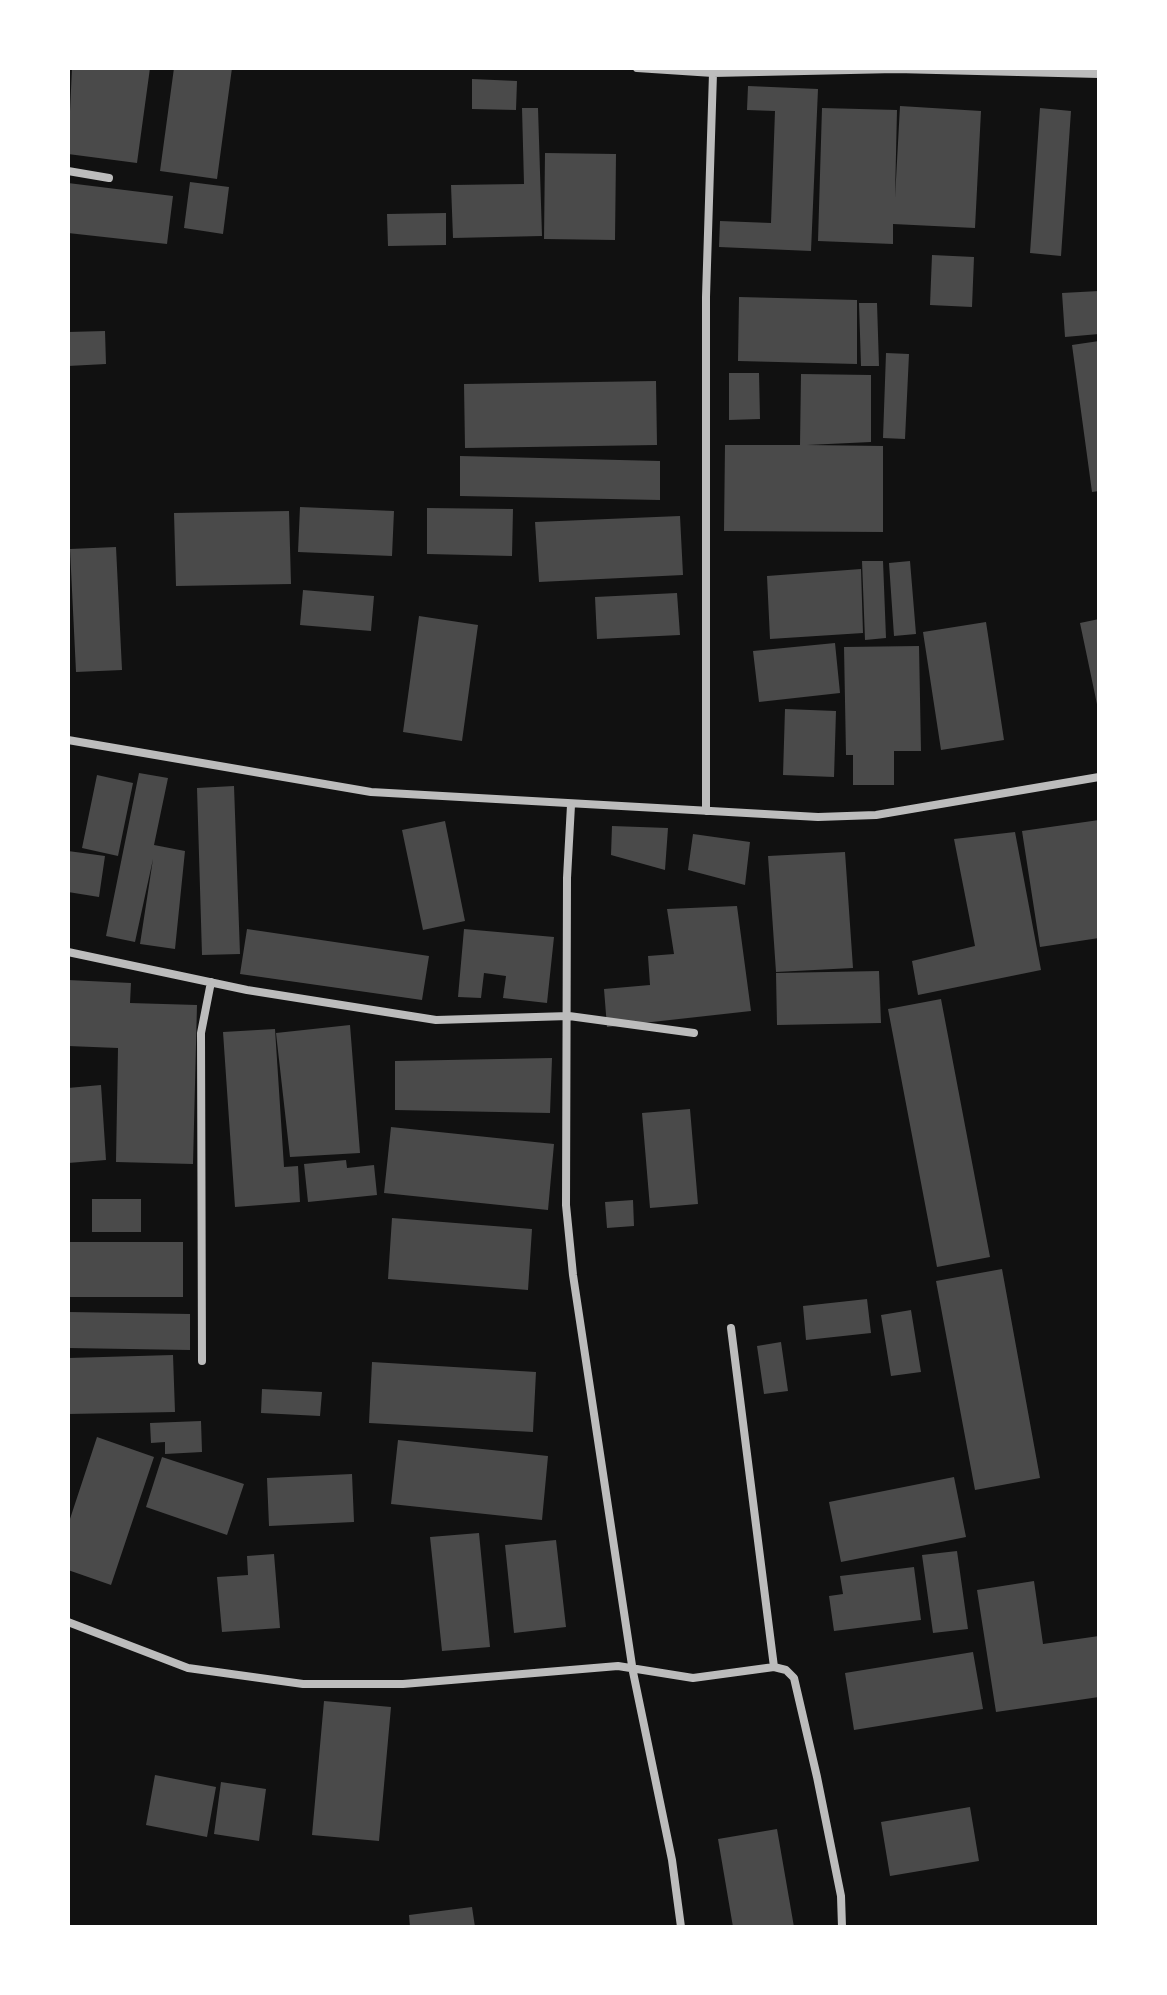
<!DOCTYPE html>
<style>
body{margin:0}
#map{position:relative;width:1167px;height:1995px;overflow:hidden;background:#111;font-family:Lato,sans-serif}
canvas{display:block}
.frame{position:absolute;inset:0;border:70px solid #fff;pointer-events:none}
</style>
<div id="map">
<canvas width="1167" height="1995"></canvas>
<div class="frame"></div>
</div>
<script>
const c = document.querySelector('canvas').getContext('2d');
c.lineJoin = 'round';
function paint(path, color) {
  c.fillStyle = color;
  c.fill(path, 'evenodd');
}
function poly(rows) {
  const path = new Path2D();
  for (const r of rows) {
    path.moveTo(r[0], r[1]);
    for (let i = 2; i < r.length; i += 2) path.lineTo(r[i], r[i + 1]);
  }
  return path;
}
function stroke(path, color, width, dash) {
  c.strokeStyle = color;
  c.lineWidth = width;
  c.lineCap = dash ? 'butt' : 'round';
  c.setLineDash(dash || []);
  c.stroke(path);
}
const building = poly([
 [72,68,150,68,137,163,68,154],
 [174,68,232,68,217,179,160,171],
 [472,79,517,81,516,110,472,109],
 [748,86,818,89,811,251,719,247,720,221,771,223,775,111,747,110],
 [900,106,981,111,975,228,893,224,893,244,818,241,822,108,897,110,895,198],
 [522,108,538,108,542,236,453,238,451,185,524,184],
 [1040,108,1071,111,1061,256,1030,253],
 [545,153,616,154,615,240,544,239],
 [190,182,229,187,223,234,184,228],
 [68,183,173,196,167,244,68,233],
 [446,213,446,245,388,246,387,214],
 [932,255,974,257,972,307,930,305],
 [1099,291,1099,334,1065,337,1062,293],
 [739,297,857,300,857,364,738,361],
 [859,303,877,303,879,366,861,366],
 [105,331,106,364,68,366,68,332],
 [1099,341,1099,491,1092,492,1072,345],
 [886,353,909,354,905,439,883,438],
 [729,373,759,373,760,419,729,420],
 [801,374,871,375,871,442,807,445,883,446,883,532,724,531,725,445,800,445],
 [656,381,657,445,465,448,464,384],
 [460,456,660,461,660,500,460,496],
 [300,507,394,511,392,556,298,552],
 [427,508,513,509,512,556,427,554],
 [289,511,291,584,176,586,174,513],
 [680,516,683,575,539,582,535,522],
 [116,547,122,670,76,672,70,549],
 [862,561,883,561,886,638,865,640],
 [910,561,916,634,894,636,889,563],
 [861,569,863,633,770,639,767,576],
 [303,590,374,596,371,631,300,625],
 [677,593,680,635,597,639,595,597],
 [419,616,478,625,462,741,403,732],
 [1099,619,1099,709,1098,709,1080,623],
 [986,622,1004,740,941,750,923,632],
 [835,643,840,693,759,702,753,651],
 [919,646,921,751,894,751,894,785,853,785,853,755,846,755,844,647],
 [785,709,836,711,834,777,783,775],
 [139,773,168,778,154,845,185,851,175,949,140,944,153,859,135,942,106,936],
 [97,775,133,783,118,856,82,848],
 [234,786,240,954,202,955,197,788],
 [1099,820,1099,938,1040,947,1022,831],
 [445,821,465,921,423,930,402,830],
 [612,826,668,828,665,870,611,855],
 [1015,832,1041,970,918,995,912,961,975,946,954,839],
 [693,834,750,842,745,885,688,870],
 [68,851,105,856,99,897,68,892],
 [845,852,853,968,776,972,768,856],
 [737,906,751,1011,607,1027,604,989,650,985,648,956,674,954,667,909],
 [247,929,429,956,422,1000,240,974],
 [464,929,554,937,547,1003,503,998,506,976,484,973,481,998,458,997],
 [879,971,881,1023,777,1025,776,973],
 [68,980,131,983,130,1003,197,1005,193,1164,116,1162,118,1048,68,1046],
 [941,999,990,1257,937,1267,888,1009],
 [350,1025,360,1153,290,1157,276,1033],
 [275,1029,284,1167,298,1166,300,1202,235,1207,223,1032],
 [552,1058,550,1113,395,1110,395,1061],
 [101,1085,106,1160,68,1163,68,1088],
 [690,1109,698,1204,650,1208,642,1113],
 [391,1127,554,1144,548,1210,384,1193],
 [346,1160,347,1168,374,1165,377,1195,308,1202,304,1164],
 [92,1199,141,1199,141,1232,92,1232],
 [633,1200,634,1226,607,1228,605,1202],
 [392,1218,532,1229,528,1290,388,1279],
 [68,1242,183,1242,183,1297,68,1297],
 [1002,1269,1040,1478,975,1490,936,1281],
 [867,1299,871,1333,806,1340,803,1306],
 [911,1310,921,1372,891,1376,881,1315],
 [68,1312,190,1314,190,1350,68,1348],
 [781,1342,788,1391,764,1394,757,1346],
 [173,1355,175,1412,68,1414,68,1358],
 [372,1362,536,1372,533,1432,369,1423],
 [262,1389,322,1392,320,1416,261,1413],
 [201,1421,202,1452,165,1454,165,1442,151,1443,150,1423],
 [97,1437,154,1457,111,1585,68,1570,68,1525],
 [398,1440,548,1456,542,1520,391,1504],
 [162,1457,244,1484,227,1535,146,1507],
 [352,1474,354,1522,269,1526,267,1478],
 [954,1477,966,1537,841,1562,829,1502],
 [479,1533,490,1647,442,1651,430,1537],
 [556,1540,566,1627,514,1633,505,1545],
 [957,1551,968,1629,933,1633,922,1555],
 [274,1554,280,1628,222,1632,217,1577,248,1575,247,1556],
 [914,1567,921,1620,834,1631,829,1596,843,1594,840,1576],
 [1034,1581,1043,1644,1099,1636,1099,1697,996,1712,977,1590],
 [973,1652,983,1709,854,1730,845,1673],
 [324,1701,391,1707,379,1841,312,1835],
 [155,1775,216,1787,207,1837,146,1825],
 [221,1782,266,1789,259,1841,214,1834],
 [970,1807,979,1861,890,1876,881,1822],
 [777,1829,794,1927,733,1927,718,1839],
 [472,1907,475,1927,410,1927,409,1915]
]);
const minor = poly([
 [637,68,713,73,896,69,1099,74],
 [68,171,109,178],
 [68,740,371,792,818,817,876,815,1099,777],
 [571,805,567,878,566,1205,573,1275,633,1672,672,1860,681,1927],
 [706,811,706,297,713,73],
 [68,952,247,990,436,1020,569,1016,694,1033],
 [731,1328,774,1667],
 [202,1361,201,1033,211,982],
 [68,1622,188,1668,303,1684,403,1684,618,1666,693,1678,774,1667,786,1670,794,1678,817,1777,841,1896,842,1927]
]);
paint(building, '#4a4a4a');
stroke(minor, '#bcbcbc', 8);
</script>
